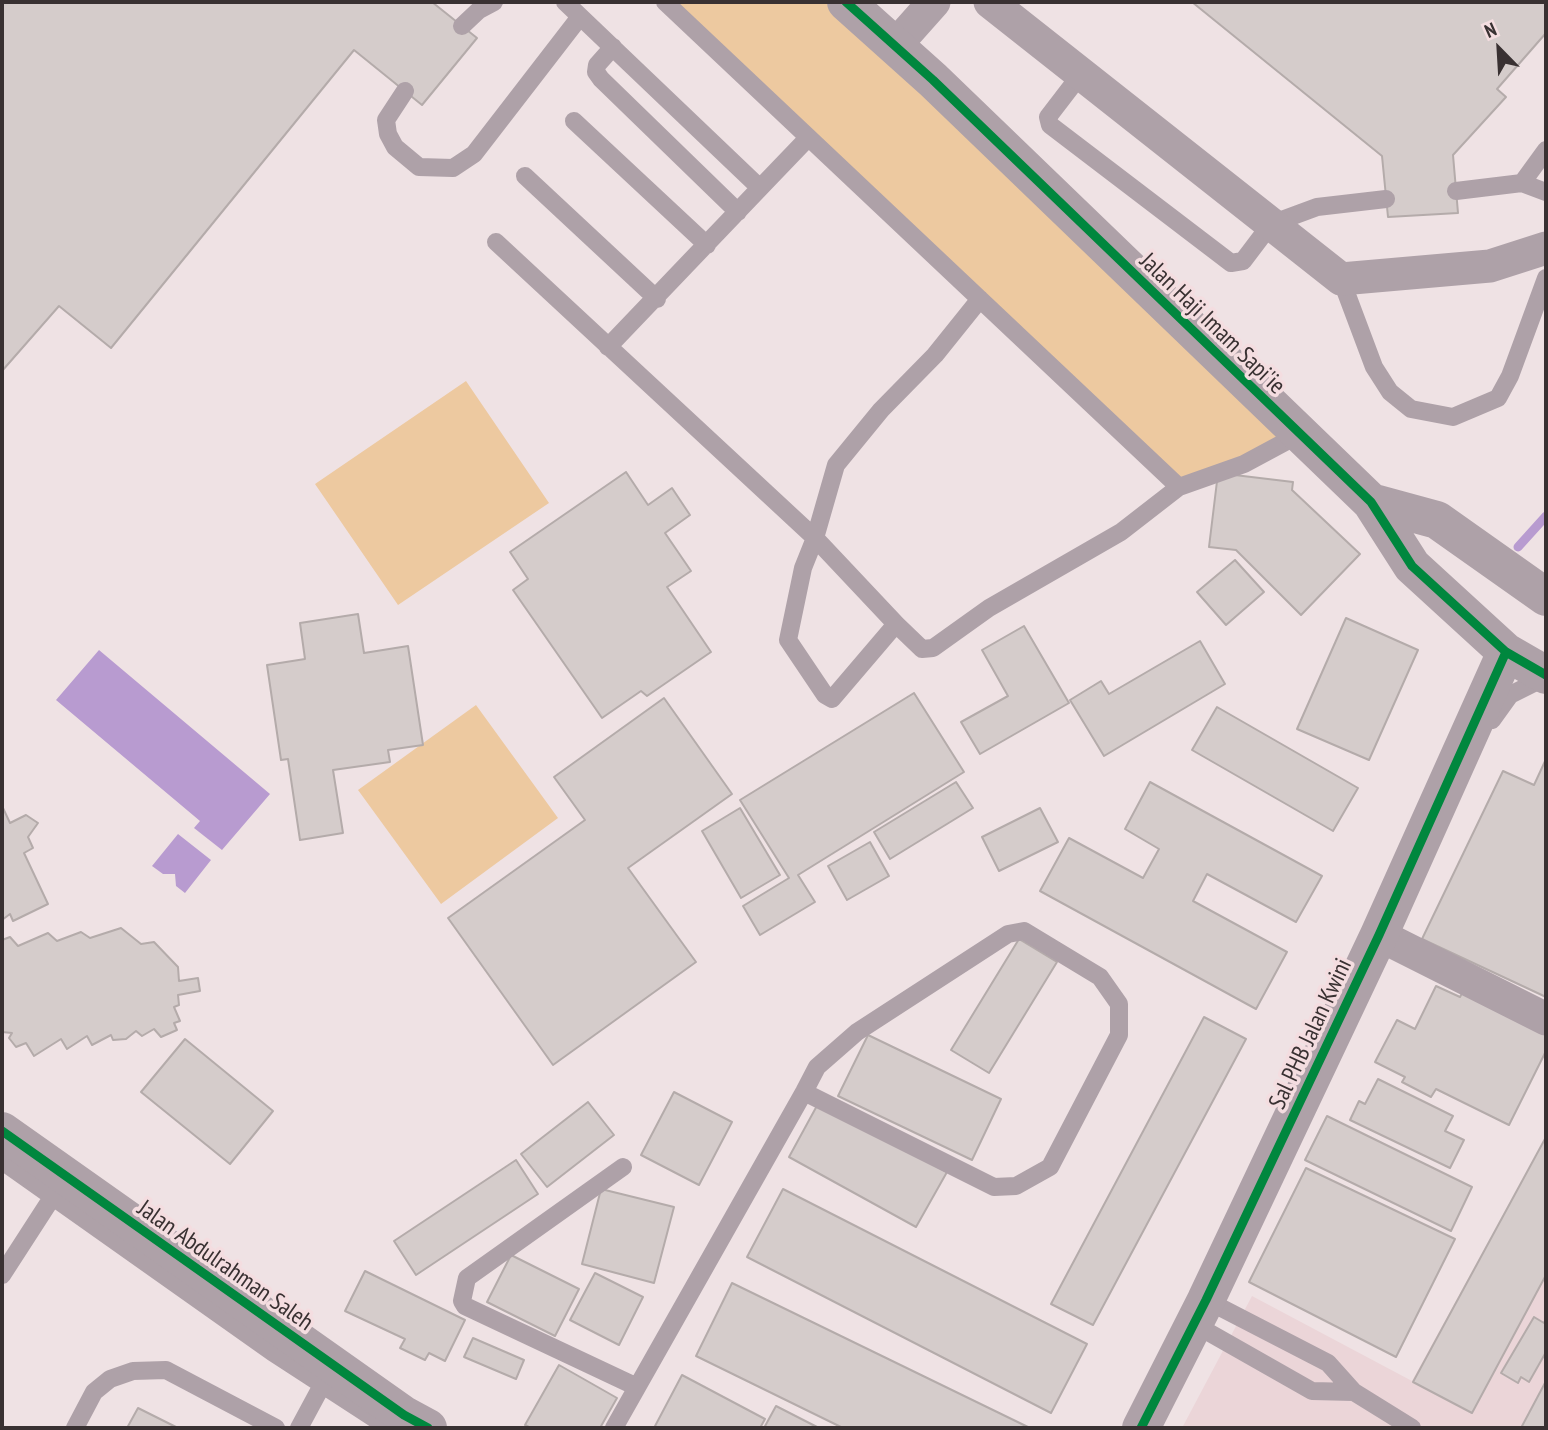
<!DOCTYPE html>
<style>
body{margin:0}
#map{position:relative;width:1548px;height:1430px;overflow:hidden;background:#efe2e4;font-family:"PT Sans Narrow",sans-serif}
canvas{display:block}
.frame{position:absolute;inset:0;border:4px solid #393132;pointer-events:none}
.north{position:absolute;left:1464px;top:14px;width:70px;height:70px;-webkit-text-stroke:5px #f4dde0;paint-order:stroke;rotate:336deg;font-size:19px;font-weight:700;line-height:28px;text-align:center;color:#393132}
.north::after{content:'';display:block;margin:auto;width:24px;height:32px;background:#393132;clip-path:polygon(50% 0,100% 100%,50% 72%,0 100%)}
</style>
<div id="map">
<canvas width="1548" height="1430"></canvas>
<div class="frame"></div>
<div class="north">N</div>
</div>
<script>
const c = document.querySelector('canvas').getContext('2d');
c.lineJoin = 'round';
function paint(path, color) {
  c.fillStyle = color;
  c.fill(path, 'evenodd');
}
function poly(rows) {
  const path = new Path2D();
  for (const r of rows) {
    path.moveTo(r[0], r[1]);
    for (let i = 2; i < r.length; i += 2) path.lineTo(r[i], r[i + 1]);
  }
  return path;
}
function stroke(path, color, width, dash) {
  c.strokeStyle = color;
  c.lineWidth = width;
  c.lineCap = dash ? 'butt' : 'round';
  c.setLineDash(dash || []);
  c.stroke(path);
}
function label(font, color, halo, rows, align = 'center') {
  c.font = font + ' "PT Sans Narrow",sans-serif';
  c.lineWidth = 7;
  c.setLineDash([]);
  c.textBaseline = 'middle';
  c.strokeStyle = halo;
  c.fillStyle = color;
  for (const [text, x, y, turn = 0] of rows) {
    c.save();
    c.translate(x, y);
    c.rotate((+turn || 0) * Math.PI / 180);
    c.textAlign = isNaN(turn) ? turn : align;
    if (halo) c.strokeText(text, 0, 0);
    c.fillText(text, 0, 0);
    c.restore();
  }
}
const built = poly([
 [1546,1137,1546,1428,1182,1428,1252,1296,1412,1381]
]);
const green = poly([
 [665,2,843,2,1298,435,1244,464,1172,480],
 [466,381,549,503,398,605,315,484],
 [476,705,558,818,441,904,358,790]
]);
const water = poly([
 [99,650,270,794,222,850,194,828,200,821,56,700],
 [178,834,211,860,185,893,176,886,175,874,163,874,152,866]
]);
const stream = poly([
 [1518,547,1546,516]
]);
const building = poly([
 [2,2,432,2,477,38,422,105,354,50,111,348,59,306,2,371,2,2],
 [1192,2,1546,2,1546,33,1497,89,1506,97,1453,155,1458,213,1388,217,1382,156,1192,2],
 [626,472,648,505,672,488,690,515,665,533,691,571,667,587,711,652,647,696,641,691,602,718,513,590,528,579,510,552,626,472],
 [1218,473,1293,482,1292,490,1360,554,1301,615,1236,550,1209,547,1218,473],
 [1235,560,1264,592,1226,625,1197,592,1235,560],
 [358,614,364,653,408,646,423,745,388,750,390,762,333,770,343,833,300,840,288,759,281,760,267,665,305,659,300,623,358,614],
 [1346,618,1418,650,1369,760,1297,729,1346,618],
 [1024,626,1069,703,980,754,961,722,1008,696,982,650,1024,626],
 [1200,641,1225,684,1104,756,1070,700,1101,681,1109,694,1200,641],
 [914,693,964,772,798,875,815,902,760,935,743,906,789,878,740,800,914,693],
 [664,698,732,794,628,868,696,962,553,1065,448,918,585,820,554,777,664,698],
 [1217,707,1358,788,1333,831,1192,750,1217,707],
 [1546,759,1546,997,1422,939,1503,771,1534,785,1546,759],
 [956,782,973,808,890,859,874,832,956,782],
 [1150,782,1322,876,1296,922,1207,874,1193,901,1287,952,1256,1009,1040,891,1069,838,1143,878,1159,849,1125,829,1150,782],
 [3,808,10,823,26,815,38,823,28,837,33,848,24,853,48,904,13,921,10,914,2,920,3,808],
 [740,808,780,875,741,898,702,831,740,808],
 [1040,808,1058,842,999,871,982,837,1040,808],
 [870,842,889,876,847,900,828,866,870,842],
 [121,928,141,944,154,942,178,967,179,981,198,978,200,991,178,995,179,1005,174,1007,180,1021,174,1023,177,1030,161,1037,154,1029,142,1036,136,1031,126,1039,113,1040,111,1035,92,1045,87,1036,67,1049,61,1039,34,1056,26,1043,16,1047,9,1038,12,1033,2,1032,2,940,10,937,18,946,48,933,57,941,81,932,90,938,121,928],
 [1019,939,1057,962,989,1073,951,1050,1019,939],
 [1436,986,1460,997,1466,986,1546,1026,1546,1051,1509,1125,1436,1089,1431,1097,1402,1082,1405,1077,1375,1062,1397,1020,1415,1029,1436,986],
 [1204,1017,1246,1039,1093,1325,1051,1304,1204,1017],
 [868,1035,1001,1099,972,1160,838,1096,868,1035],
 [185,1039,273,1111,230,1164,141,1092,185,1039],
 [1378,1079,1453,1116,1445,1131,1464,1140,1450,1168,1350,1120,1359,1101,1365,1104,1378,1079],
 [674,1092,732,1122,699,1185,641,1155,674,1092],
 [588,1102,614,1135,547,1187,521,1154,588,1102],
 [819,1102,947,1172,916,1227,789,1157,819,1102],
 [1327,1116,1472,1187,1451,1231,1305,1160,1327,1116],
 [1546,1137,1546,1275,1472,1413,1413,1382,1546,1137],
 [516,1160,538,1194,416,1275,394,1241,516,1160],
 [1306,1168,1455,1239,1396,1357,1249,1282,1306,1168],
 [601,1189,674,1207,654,1283,582,1264,601,1189],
 [783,1189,1087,1344,1051,1413,747,1257,783,1189],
 [511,1255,579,1289,555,1336,487,1302,511,1255],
 [365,1271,465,1320,445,1361,429,1353,425,1360,400,1348,405,1339,345,1311,365,1271],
 [595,1273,643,1297,619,1345,570,1320,595,1273],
 [732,1283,1030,1428,843,1428,696,1356,732,1283],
 [1534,1317,1544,1323,1546,1318,1546,1352,1529,1382,1521,1377,1518,1383,1501,1373,1534,1317],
 [473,1338,524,1360,516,1379,464,1357,473,1338],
 [559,1365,617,1398,600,1428,531,1428,525,1425,559,1365],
 [682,1375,765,1419,760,1428,654,1428,682,1375],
 [1546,1381,1546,1428,1521,1428,1546,1381],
 [776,1406,819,1428,764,1428,776,1406],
 [138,1408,178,1428,127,1428,138,1408]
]);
const service = poly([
 [565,2,760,188,807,139],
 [665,2,1179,487,1121,532,989,608,933,648,922,649,896,624],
 [462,26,479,10,494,2],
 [613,47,597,65,596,72,601,79,738,212],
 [1081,74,1048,117,1050,125,1231,263,1243,261,1271,224,1317,207,1386,199],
 [405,91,386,120,388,134,395,147,419,167,453,168,474,154,579,18],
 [574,121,707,245],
 [525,176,657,299],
 [1522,183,1546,150],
 [1456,191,1522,183,1546,192],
 [496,242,815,538,896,624,832,699,825,695,788,640,803,568,815,538,836,465,881,410,935,355,980,299],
 [1341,279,1374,367,1390,392,1411,409,1453,417,1498,398,1510,376,1546,278],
 [608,347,760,188],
 [1179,487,1244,464,1298,435],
 [1492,720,1510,695,1546,677],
 [2,1161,272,1352,389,1428],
 [623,1167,467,1278,462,1301,465,1306,637,1387],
 [2,1275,57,1190],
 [1206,1300,1328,1363,1354,1392,1412,1428],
 [1194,1324,1312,1391,1354,1392],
 [75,1428,94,1392,110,1379,133,1371,166,1370,276,1428],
 [299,1428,327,1376],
 [614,1428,804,1092,817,1067,857,1032,1008,934,1024,931,1100,977,1119,1004,1119,1035,1050,1167,1016,1186,994,1187,804,1092]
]);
const minor = poly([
 [990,2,1341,279,1490,266,1546,248],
 [894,47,934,2],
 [1379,935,1546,1019]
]);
const tertiary = poly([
 [846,2,933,80,1371,502,1412,566,1506,652,1546,675],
 [1371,502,1437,520,1546,597],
 [2,1131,404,1415,428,1428],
 [1141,1428,1206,1300,1379,935,1506,652]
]);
const cycleway = poly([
 [846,2,933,80,1371,502,1412,566,1506,652,1546,675],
 [2,1131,404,1415,428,1428],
 [1141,1428,1206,1300,1379,935,1506,652]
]);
const streetNames = [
 ["Jalan Haji Imam Sapi'ie",1212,324,44],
 ["Sal PHB Jalan Kwini",1311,1034,-65],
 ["Jalan Abdulrahman Saleh",225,1266,35]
];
paint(built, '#ebd5d8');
paint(green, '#edc9a0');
paint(water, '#b89bd0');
stroke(stream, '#b89bd0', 9);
paint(building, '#d5cccb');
stroke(building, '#b4abaa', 2);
stroke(service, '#aea1a8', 18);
stroke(minor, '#aea1a8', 33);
stroke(tertiary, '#aea1a8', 38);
stroke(cycleway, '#00873e', 9);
label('24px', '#393132', '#f4dde0', streetNames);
</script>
